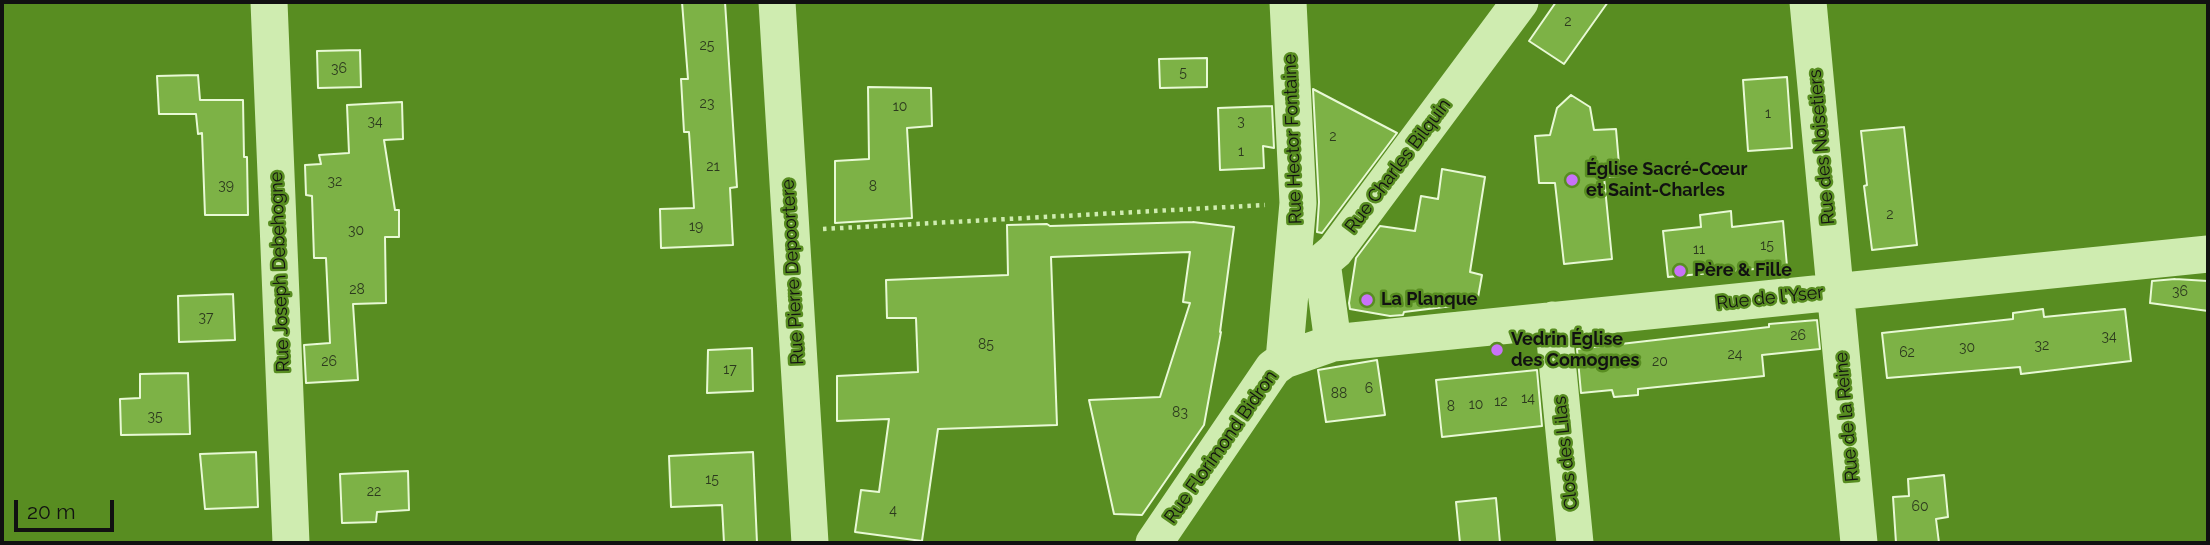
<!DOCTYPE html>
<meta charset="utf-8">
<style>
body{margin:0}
#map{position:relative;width:2210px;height:545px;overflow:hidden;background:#588d21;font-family:Raleway,sans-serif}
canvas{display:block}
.frame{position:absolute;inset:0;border:4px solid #111;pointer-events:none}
.scale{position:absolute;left:14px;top:500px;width:100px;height:32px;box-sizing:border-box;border:4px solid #111;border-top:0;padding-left:9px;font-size:21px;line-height:24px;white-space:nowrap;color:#111;-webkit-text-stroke:5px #588d21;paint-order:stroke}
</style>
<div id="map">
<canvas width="2210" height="545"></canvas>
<div class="frame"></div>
<div class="scale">20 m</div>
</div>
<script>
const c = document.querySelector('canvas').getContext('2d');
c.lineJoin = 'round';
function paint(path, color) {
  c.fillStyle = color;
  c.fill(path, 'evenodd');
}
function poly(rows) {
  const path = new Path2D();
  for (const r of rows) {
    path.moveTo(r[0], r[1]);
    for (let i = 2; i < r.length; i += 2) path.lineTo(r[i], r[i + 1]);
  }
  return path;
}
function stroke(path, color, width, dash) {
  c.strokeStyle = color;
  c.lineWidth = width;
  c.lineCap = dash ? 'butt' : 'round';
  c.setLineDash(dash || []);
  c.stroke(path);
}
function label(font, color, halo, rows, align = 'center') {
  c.font = font + ' Raleway,sans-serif';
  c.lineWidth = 5;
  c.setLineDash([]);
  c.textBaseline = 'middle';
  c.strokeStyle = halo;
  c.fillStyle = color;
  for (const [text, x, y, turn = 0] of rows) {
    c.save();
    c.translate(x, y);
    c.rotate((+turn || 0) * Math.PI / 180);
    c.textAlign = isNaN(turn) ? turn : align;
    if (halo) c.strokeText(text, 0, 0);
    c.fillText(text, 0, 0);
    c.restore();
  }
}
const building = poly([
 [682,2,725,2,737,187,730,188,733,245,661,248,660,209,694,208,689,132,684,132,681,79,688,79,682,2],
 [1556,2,1608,2,1564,64,1529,41,1556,2],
 [360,50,361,87,318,88,317,51,360,50],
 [1207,58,1207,87,1160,88,1159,59,1207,58],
 [198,75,200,100,243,100,244,157,247,157,248,215,205,215,202,133,198,134,196,114,159,114,157,76,198,75],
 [1787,77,1792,148,1748,151,1743,80,1787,77],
 [868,87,931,88,932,126,907,128,912,218,835,223,835,161,869,159,868,87],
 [1313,89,1397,133,1322,233,1317,232,1319,202,1313,89],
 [1571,95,1590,107,1594,130,1616,129,1620,176,1604,177,1612,259,1564,264,1555,183,1539,183,1535,136,1550,135,1557,108,1571,95],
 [402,102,403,139,384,140,395,210,399,210,399,237,385,237,386,303,353,304,358,380,306,383,304,345,330,343,326,258,314,258,312,196,306,195,305,165,321,164,319,155,349,153,347,105,402,102],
 [1272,106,1274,148,1263,146,1264,168,1220,170,1218,108,1272,106],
 [1904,127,1917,245,1872,250,1864,186,1867,185,1861,131,1904,127],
 [1442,169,1485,177,1470,272,1482,275,1477,303,1404,312,1403,315,1390,316,1350,309,1349,303,1356,258,1380,226,1415,231,1421,196,1438,199,1442,169],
 [1731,211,1732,227,1783,221,1787,266,1668,277,1663,231,1701,227,1700,215,1731,211],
 [1193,222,1234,227,1220,332,1221,332,1204,425,1142,515,1114,514,1089,400,1160,397,1190,303,1183,302,1190,252,1051,257,1057,425,938,429,922,541,855,532,861,490,879,492,889,419,837,421,837,376,918,372,916,318,887,318,886,280,1008,275,1007,225,1047,224,1050,226,1193,222],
 [2175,279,2208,281,2208,311,2150,303,2152,281,2175,279],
 [233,294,235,340,179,342,178,296,233,294],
 [2043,309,2044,317,2125,309,2131,361,2021,374,2020,367,1887,378,1882,333,2013,319,2013,313,2043,309],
 [1817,320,1820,349,1762,355,1764,376,1638,389,1638,395,1614,397,1612,390,1581,393,1577,349,1769,327,1769,324,1817,320],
 [752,348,753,391,707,393,708,350,752,348],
 [1377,360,1385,415,1326,422,1318,370,1377,360],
 [1537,370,1542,426,1442,437,1436,380,1537,370],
 [188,373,190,434,121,435,120,399,140,398,140,374,188,373],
 [256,452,258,507,205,509,200,454,256,452],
 [753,452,757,543,724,543,722,505,671,507,669,456,753,452],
 [408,471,409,510,377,512,376,522,342,523,340,474,408,471],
 [1944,475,1948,517,1936,519,1939,543,1896,543,1893,497,1909,496,1908,479,1944,475],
 [1496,498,1500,543,1460,543,1456,502,1496,498]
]);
const path = poly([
 [823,229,1265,205]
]);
const minor = poly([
 [269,2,291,543],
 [777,2,810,543],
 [1808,2,1859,543],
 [1322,262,1335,251,1520,2],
 [1322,262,1333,343],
 [1553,320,1575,543],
 [1284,360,1298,203,1288,2],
 [1154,543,1273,368,1284,360,1333,343,2208,254]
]);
const markers = [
 [1572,180,7,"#c872f8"],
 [1680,271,7,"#c872f8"],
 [1367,300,7,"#c872f8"],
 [1497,350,7,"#c872f8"]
];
const numberNames = [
 ["2",1568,22],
 ["25",707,46],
 ["36",339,69],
 ["5",1183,73],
 ["23",707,104],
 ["10",900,107],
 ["1",1768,114],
 ["34",375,122],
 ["3",1241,122],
 ["2",1333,137],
 ["1",1241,152],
 ["21",713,167],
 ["32",335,182],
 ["39",226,186],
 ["8",873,187],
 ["2",1890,215],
 ["19",696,227],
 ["30",356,231],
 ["15",1767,246],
 ["11",1699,250],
 ["28",357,290],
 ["36",2180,292],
 ["37",206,318],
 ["26",1798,336],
 ["34",2109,337],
 ["85",986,345],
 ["32",2042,346],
 ["30",1967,348],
 ["62",1907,353],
 ["24",1735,355],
 ["26",329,362],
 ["20",1660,362],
 ["17",730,370],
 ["6",1369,389],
 ["88",1339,394],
 ["14",1528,399],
 ["12",1501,402],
 ["10",1476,405],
 ["8",1451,407],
 ["83",1180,413],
 ["35",155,417],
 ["15",712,480],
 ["22",374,492],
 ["60",1920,507],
 ["4",893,511]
];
const streetNames = [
 ["Rue Hector Fontaine",1293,139,-92],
 ["Rue des Noisetiers",1822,147,-95],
 ["Rue Charles Bilquin",1398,166,-53],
 ["Rue Joseph Debehogne",280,272,-92],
 ["Rue Pierre Depoortere",793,272,-93],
 ["Rue de l'Yser",1770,298,-6],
 ["Rue de la Reine",1847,417,-95],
 ["Rue Florimond Bidron",1221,447,-55],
 ["Clos des Lilas",1566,453,-96]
];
const poiNames = [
 ["Église Sacré-Cœur",1586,170],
 ["et Saint-Charles",1586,191],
 ["Père & Fille",1694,271],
 ["La Planque",1381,300],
 ["Vedrin Église",1511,340],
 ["des Comognes",1511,361]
];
paint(building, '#7db246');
stroke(building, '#e8f9d5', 2);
stroke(path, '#cfecb0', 4.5, [3.5, 5]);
stroke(minor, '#cfecb0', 37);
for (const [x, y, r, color] of markers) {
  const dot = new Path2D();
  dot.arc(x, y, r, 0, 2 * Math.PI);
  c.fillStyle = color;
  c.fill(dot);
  stroke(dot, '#588d21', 2.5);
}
label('14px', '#2c391e', null, numberNames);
label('18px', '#111', '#588d21', streetNames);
label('bold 18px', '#111', '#588d21', poiNames, 'left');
</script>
